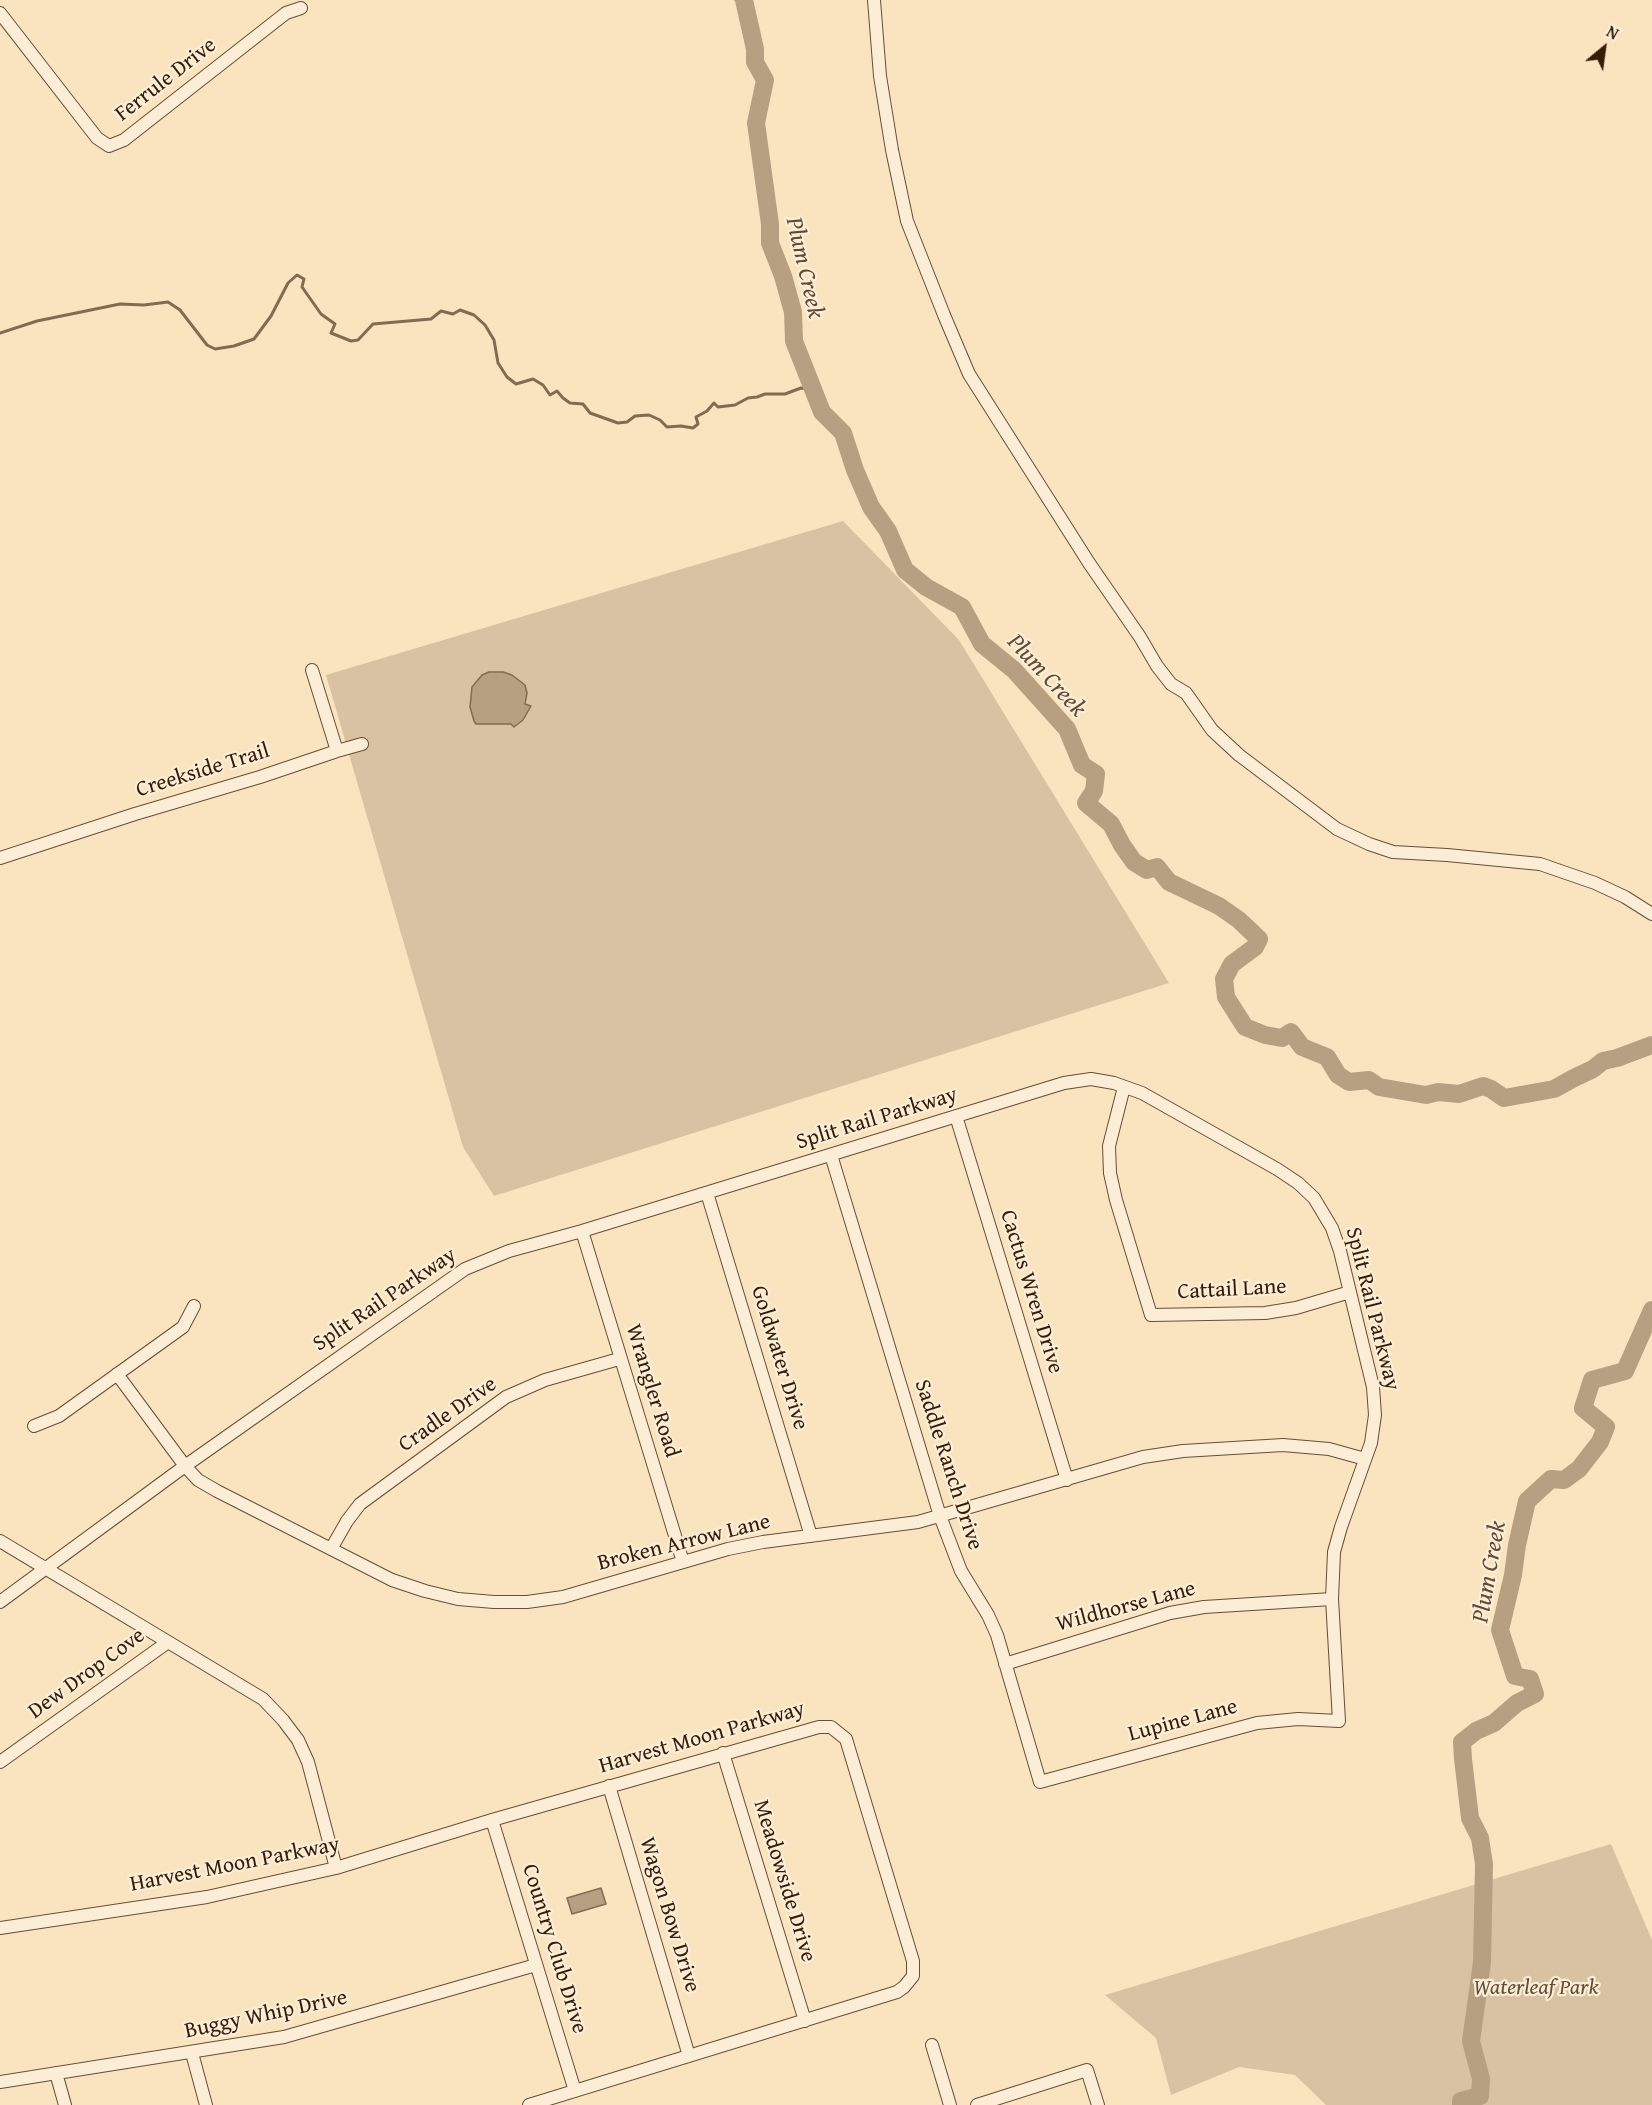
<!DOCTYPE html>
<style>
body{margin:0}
#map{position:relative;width:1652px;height:2105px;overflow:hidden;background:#fae4c0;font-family:"Gentium Book Plus",serif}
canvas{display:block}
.north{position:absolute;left:1574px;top:18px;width:60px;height:60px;-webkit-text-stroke:4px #fcedd6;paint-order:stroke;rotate:29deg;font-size:16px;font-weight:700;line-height:24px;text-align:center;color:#351c09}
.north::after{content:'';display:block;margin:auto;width:21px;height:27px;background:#351c09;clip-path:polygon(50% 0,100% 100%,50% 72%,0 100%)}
</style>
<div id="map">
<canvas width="1652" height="2105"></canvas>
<div class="north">N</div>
</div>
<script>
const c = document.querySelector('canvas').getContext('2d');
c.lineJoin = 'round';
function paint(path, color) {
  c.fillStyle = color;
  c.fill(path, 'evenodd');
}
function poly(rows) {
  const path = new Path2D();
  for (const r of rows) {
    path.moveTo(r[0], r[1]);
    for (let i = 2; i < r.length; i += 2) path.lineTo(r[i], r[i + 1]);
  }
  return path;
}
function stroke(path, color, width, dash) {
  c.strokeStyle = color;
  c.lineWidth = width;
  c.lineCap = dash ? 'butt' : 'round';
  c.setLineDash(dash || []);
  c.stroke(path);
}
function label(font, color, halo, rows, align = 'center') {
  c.font = font + ' "Gentium Book Plus",serif';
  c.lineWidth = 4.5;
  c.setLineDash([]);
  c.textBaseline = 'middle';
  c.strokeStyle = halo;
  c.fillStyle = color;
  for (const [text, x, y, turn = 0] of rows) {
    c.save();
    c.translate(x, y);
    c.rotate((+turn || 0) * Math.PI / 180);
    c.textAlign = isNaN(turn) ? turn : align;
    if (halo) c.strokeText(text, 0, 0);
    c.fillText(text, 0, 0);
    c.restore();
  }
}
const green = poly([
 [843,521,959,640,1169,983,494,1196,463,1147,326,675],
 [1611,1844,1652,1940,1652,2105,1326,2105,1295,2075,1239,2067,1171,2095,1156,2038,1105,1995]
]);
const water = poly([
 [489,672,503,672,512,675,525,685,527,693,525,704,531,706,523,720,514,727,511,724,476,724,474,721,470,707,472,687,482,675,489,672],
 [601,1888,606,1904,572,1914,567,1898,601,1888]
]);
const stream = poly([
 [736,0,746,8],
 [0,333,37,321,120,304,144,305,168,302,180,310,207,345,215,349,234,346,254,339,271,316,288,283,297,275,304,279,302,287,321,314,335,324,331,333,351,341,358,340,373,324,431,319,441,311,453,314,460,310,474,315,485,325,494,340,498,363,507,377,516,384,533,379,543,385,550,395,557,391,563,398,570,403,583,404,590,413,618,423,627,422,635,416,649,415,660,420,667,427,681,426,693,428,698,424,696,417,707,411,714,403,718,407,735,405,748,398,757,397,765,394,785,394,801,388,814,389]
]);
const river = poly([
 [744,0,755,49,755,62,765,80,756,123,770,224,770,243,783,276,793,312,794,341,822,412,843,433,855,470,871,507,888,531,905,570,926,587,962,607,982,644,1014,670,1067,729,1082,765,1096,774,1094,791,1086,803,1111,824,1122,845,1134,862,1147,870,1157,867,1169,882,1219,906,1239,920,1259,939,1255,947,1232,964,1224,979,1226,997,1245,1027,1265,1035,1282,1038,1291,1032,1302,1047,1327,1057,1338,1075,1349,1082,1369,1080,1379,1087,1426,1095,1438,1092,1459,1094,1483,1086,1491,1089,1504,1098,1554,1089,1574,1078,1593,1069,1603,1061,1617,1058,1652,1045],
 [1461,2105,1461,2101,1480,2096,1481,2079,1471,2041,1482,1962,1484,1864,1480,1838,1470,1818,1463,1759,1462,1742,1476,1731,1494,1723,1517,1703,1535,1694,1530,1679,1515,1676,1500,1630,1513,1575,1517,1545,1527,1501,1551,1479,1564,1480,1579,1469,1600,1442,1606,1427,1583,1408,1592,1380,1625,1371,1652,1310]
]);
const minor = poly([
 [874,0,880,76,892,150,907,221,944,315,969,374,1089,563,1140,637,1157,666,1171,684,1186,693,1212,730,1239,755,1337,829,1369,844,1393,852,1447,855,1540,864,1595,883,1625,897,1652,914],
 [0,13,97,138,109,146,124,140,286,13,301,8],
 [337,751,362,744],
 [0,858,135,814,260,777,337,751,312,670],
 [1124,1087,1109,1146,1110,1173,1116,1200,1151,1315,1265,1313,1296,1308,1350,1292],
 [956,1116,1067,1480],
 [707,1193,811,1536],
 [582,1231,683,1562],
 [117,1374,185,1466,198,1480,217,1491,392,1580,425,1591,458,1599,494,1602,527,1602,563,1597,728,1549,763,1542,918,1522,1143,1457,1183,1451,1283,1445,1329,1449,1365,1459],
 [34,1426,59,1416,183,1327,194,1306],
 [0,1541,263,1699,283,1720,298,1740,308,1762,336,1868],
 [331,1549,347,1521,360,1504,506,1397,545,1380,619,1359],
 [0,1602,185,1466,465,1269,509,1251,582,1231,1064,1083,1091,1079,1114,1083,1142,1093,1277,1169,1298,1183,1314,1198,1332,1228,1340,1251,1373,1387,1375,1415,1371,1443,1341,1527,1334,1552,1332,1599,1339,1721,1298,1719,1257,1723,1040,1782,997,1635,988,1615,961,1571,940,1516,831,1155],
 [1005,1664,1170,1613,1204,1607,1332,1599],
 [723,1753,805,2021],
 [0,1762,168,1642],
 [609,1786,689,2056],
 [492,1820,575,2091],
 [0,1928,207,1897,336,1868,492,1820,819,1727,831,1727,846,1739,913,1961,913,1976,904,1987,897,1992,529,2105],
 [932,2045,950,2105],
 [192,2053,206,2105],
 [56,2073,65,2105],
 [0,2082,284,2037,536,1965],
 [977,2105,1087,2070,1098,2105]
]);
const streetNames = [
 ["Ferrule Drive",166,80,-38],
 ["Creekside Trail",203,771,-17],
 ["Split Rail Parkway",877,1119,-17],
 ["Cattail Lane",1232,1290,-3],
 ["Cactus Wren Drive",1031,1292,73],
 ["Split Rail Parkway",385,1300,-34],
 ["Split Rail Parkway",1372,1309,76],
 ["Goldwater Drive",779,1358,73],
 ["Wrangler Road",652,1391,73],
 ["Cradle Drive",448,1415,-35],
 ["Saddle Ranch Drive",948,1465,72],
 ["Broken Arrow Lane",684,1543,-14],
 ["Wildhorse Lane",1126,1607,-15],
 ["Dew Drop Cove",87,1674,-36],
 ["Lupine Lane",1183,1721,-15],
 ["Harvest Moon Parkway",702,1738,-16],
 ["Harvest Moon Parkway",235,1865,-11],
 ["Meadowside Drive",784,1881,73],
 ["Wagon Bow Drive",669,1915,73],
 ["Country Club Drive",554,1949,73],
 ["Buggy Whip Drive",266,2015,-12]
];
const parkNames = [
 ["Waterleaf Park",1536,1988]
];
const waterNames = [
 ["Plum Creek",804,268,77],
 ["Plum Creek",1046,676,47],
 ["Plum Creek",1490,1572,-80]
];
paint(green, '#d9c2a1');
paint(water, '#b7a082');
stroke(water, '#836b52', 1.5);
stroke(stream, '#836b52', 3);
stroke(river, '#b7a082', 18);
stroke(minor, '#664e37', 14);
stroke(minor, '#fcedd6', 12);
label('22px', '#351c09', '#fcedd6', streetNames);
label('italic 22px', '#664e37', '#fcedd6', parkNames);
label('italic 24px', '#624a33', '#fcedd6', waterNames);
</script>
